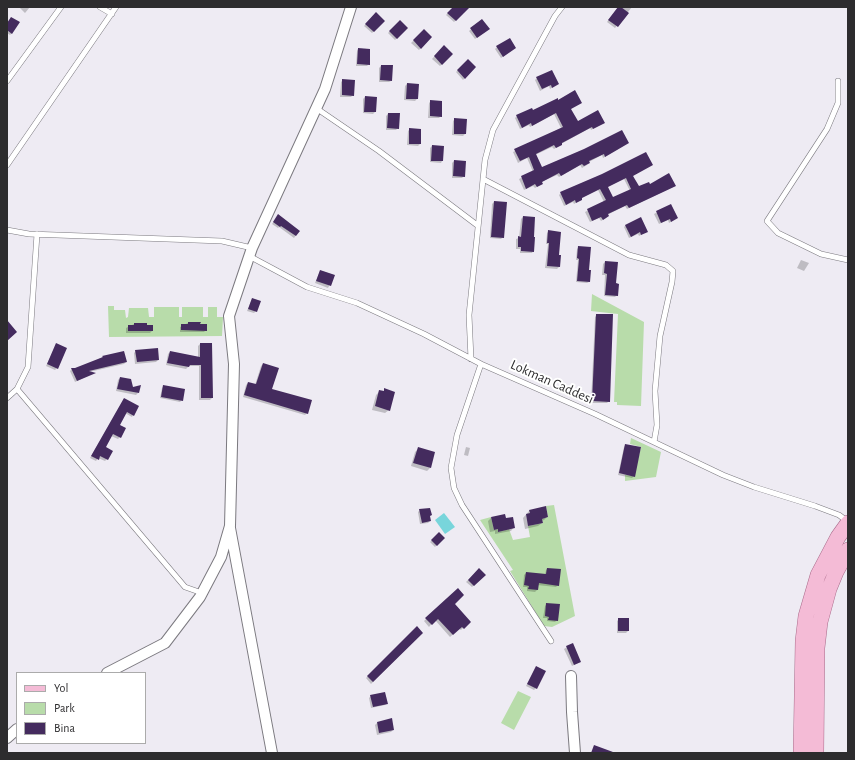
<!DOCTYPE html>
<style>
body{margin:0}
#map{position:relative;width:855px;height:760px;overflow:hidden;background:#eeebf3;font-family:"Alegreya Sans",sans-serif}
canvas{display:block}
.frame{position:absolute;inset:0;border:8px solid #2d2c2e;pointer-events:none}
.legend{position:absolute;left:16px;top:672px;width:130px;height:72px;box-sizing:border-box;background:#fff;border:1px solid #ababab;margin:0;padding:5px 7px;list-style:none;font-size:12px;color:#2d2c2e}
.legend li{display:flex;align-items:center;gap:8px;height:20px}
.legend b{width:20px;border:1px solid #ababab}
</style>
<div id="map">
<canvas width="855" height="760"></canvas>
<div class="frame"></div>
<ul class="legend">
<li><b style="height:5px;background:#f4bbd6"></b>Yol</li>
<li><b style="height:11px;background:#b8dcaa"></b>Park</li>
<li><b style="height:11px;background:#442b5e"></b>Bina</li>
</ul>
</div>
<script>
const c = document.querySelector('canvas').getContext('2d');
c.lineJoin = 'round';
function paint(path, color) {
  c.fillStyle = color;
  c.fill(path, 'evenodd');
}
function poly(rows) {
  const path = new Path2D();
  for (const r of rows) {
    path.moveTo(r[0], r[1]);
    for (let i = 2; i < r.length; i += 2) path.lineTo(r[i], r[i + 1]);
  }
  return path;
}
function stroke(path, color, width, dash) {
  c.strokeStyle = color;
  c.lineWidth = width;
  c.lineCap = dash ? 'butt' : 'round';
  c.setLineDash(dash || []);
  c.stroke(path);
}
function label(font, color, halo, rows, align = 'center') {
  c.font = font + ' "Alegreya Sans",sans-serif';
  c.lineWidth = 4;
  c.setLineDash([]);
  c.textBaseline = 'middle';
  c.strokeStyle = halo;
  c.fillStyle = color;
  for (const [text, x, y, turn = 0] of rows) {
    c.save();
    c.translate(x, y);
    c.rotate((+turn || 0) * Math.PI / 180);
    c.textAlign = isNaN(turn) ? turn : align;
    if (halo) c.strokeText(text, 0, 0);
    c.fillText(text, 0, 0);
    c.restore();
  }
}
const green = poly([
 [592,294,644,322,641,406,617,405,617,402,614,402,618,314,591,311],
 [108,306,114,306,114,310,125,310,126,318,128,317,129,308,148,308,149,317,154,317,154,307,179,307,179,317,182,317,182,307,203,307,203,317,208,317,208,307,217,307,217,317,223,317,222,336,109,337],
 [631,438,661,452,656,477,625,481,625,475,634,476,641,447,630,444],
 [554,505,575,616,552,627,544,626,510,571,513,570,480,520,491,517,494,530,498,529,498,532,509,529,513,540,530,537,528,526,543,523,542,519,548,517,546,506],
 [518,691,531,697,514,730,501,723]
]);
const water = poly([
 [444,513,455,527,445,534,435,520]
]);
const shadow = poly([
 [19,7,30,7,25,13],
 [454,7,463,7,466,10,454,22,446,15],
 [618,7,632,7,615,28,607,22],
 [376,14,384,21,372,33,364,26],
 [482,20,486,31,475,39,469,31],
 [400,21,407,28,395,40,388,33],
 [7,24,12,33,10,35,7,33],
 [424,30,431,37,419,50,411,43],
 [444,46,452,54,440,66,432,59],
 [497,47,515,48,501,58,495,49],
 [358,49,369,64,367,66,356,66,357,51],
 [468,60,475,67,463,80,456,72],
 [381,66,391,81,389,82,379,82,379,68],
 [537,78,557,84,550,89,549,86,540,91,535,80],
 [343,80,353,95,351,97,340,97,341,82],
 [407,84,417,99,415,101,404,100,405,86],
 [365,97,375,112,373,114,363,113,363,99],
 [431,101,441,116,439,118,428,118,429,103],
 [558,101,581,103,570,109,577,122,602,124,591,130,590,128,561,144,559,146,554,149,552,147,535,155,541,168,626,144,603,158,602,155,589,162,587,165,582,168,580,165,559,177,557,175,541,182,540,185,535,188,533,186,524,190,519,179,533,172,527,158,518,163,513,152,561,128,554,114,530,127,529,125,520,129,515,118,517,116],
 [388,114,398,128,396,130,386,130,386,116],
 [455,119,465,134,463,136,452,135,453,121],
 [410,129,420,144,418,146,407,145,408,131],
 [432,146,442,161,441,163,430,162,430,148],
 [454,161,464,176,462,178,452,178,452,163],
 [602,175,633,176,638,188,650,185,675,186,627,209,625,206,607,215,608,216,606,218,601,221,599,218,590,222,585,212,604,202,598,190,581,198,579,201,574,204,573,202,564,206,559,195,561,193],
 [624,179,630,191,612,199,607,187],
 [494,202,503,237,501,239,490,238,492,204],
 [671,205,677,218,669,223,668,220,659,224,654,214],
 [277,217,299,231,294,238,279,227,278,228,272,224],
 [523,217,533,251,532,253,520,253,520,249,516,249,516,239,519,238,521,219],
 [626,225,646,232,639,236,638,234,629,238,624,227],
 [549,231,558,256,559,267,557,269,545,268,548,244,546,244,547,233],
 [579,247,589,282,587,283,576,282,578,260,576,260,577,249],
 [801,260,809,263,804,271,797,268],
 [605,262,615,284,617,295,615,297,604,296,605,275,602,275,603,264],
 [320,271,334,276,328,288,315,283],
 [252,299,256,311,254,313,247,311],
 [597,315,609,401,607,403,591,403,595,317],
 [188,323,199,323,199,325,206,330,204,332,180,332,180,327],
 [134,324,152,331,150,333,126,333,126,328],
 [200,344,212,398,210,400,199,400,199,366,189,366,186,369,166,365,168,354,170,352,198,358,198,346],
 [56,345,57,368,55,370,46,366],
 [136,351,158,360,156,362,135,364,134,353],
 [103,357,126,362,124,364,89,372,94,373,75,382,70,371,72,369,75,370],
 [263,364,271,389,307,413,305,415,243,397,246,385,248,383,255,385,261,366],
 [120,378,138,393,136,395,116,391,118,380],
 [164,386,182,400,180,402,160,398,162,388],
 [385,390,389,410,385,413,372,410,376,395,380,391,382,392],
 [123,401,133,415,132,417,125,413,118,425,120,437,118,439,111,436,105,447,107,459,105,461,98,458,96,461,90,458],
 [626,445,634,476,632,478,618,475,624,447],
 [466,447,470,448,468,456,464,455],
 [418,449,430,468,427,471,411,466,415,452],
 [545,507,547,517,544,520,541,521,542,523,538,526,525,529,523,518,529,511],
 [420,510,429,517,430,521,428,523,420,524,418,512],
 [504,515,505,519,514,527,511,531,495,534,495,531,490,532,488,521,491,518],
 [439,534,443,538,435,547,430,542],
 [479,569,485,575,472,587,466,582],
 [547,569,558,585,556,587,537,585,537,590,535,592,527,591,527,587,523,587,524,575,526,573,545,575,546,570],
 [458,589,454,604,469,622,461,630,459,629,450,637,435,620,429,627,424,621],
 [547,604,557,620,555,622,547,621,547,618,543,618,545,606],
 [619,619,628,631,626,633,617,633,617,621],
 [417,628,422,633,371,684,366,678],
 [572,644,580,662,572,666,564,649],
 [535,669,536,688,534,690,526,686],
 [371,696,387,703,385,705,371,708,369,698],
 [377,723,393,730,391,732,377,735,375,725]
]);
const building = poly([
 [453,7,470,7,456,21,447,13],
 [618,7,621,7,629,13,618,27,608,20],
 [376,12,385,21,374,32,365,24],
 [11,17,20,22,12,34,7,30,7,23],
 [482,19,490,29,477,38,470,28],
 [400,20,408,28,397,39,389,31],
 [424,29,432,37,421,49,413,40],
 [510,38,516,48,503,57,496,46],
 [444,45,453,54,442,65,434,56],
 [358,48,370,49,370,65,357,64],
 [468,59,476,67,465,79,457,70],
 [381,65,393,65,392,81,380,80],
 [552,70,559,84,552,88,551,85,542,89,536,77],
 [342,79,355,80,354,96,342,95],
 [407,83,419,84,418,99,406,99],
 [575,90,582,103,571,109,578,121,598,110,605,123,593,129,592,127,562,143,562,145,556,148,554,145,536,154,542,167,584,149,622,130,629,143,605,157,604,154,589,161,590,163,584,166,582,164,561,176,559,173,542,182,543,184,537,187,535,184,526,189,521,176,534,170,529,157,520,161,514,149,563,127,556,113,532,126,531,123,522,128,516,115,532,108,533,110,558,98,558,100],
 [365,96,377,97,376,112,364,112],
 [430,100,442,101,442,117,430,116],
 [388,113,400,113,399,129,387,128],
 [454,118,467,119,466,134,454,134],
 [409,128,421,129,421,144,409,144],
 [432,145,444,146,443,161,431,161],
 [646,152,653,165,633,176,639,186,649,182,650,184,669,173,676,186,629,208,627,205,608,214,609,216,603,220,601,217,592,221,587,209,606,200,600,189,582,198,582,200,576,203,575,200,566,205,560,192,602,174],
 [626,178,631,189,613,197,608,187],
 [454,160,466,161,465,177,453,176],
 [494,201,507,202,504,238,491,237],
 [671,204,678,218,671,222,670,219,661,223,656,211],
 [278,214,300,231,296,236,281,226,280,227,273,222],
 [523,216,535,217,534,237,535,237,534,252,521,251,521,247,518,247,518,236,521,237],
 [641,217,648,232,641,235,640,232,631,237,625,225],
 [548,230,561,232,559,255,561,255,560,267,547,266,549,243,547,243],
 [578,246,591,247,589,270,591,270,590,282,577,281,579,259,577,258],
 [605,261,618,262,616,283,619,284,618,296,605,295,607,274,604,273],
 [320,270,335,275,331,286,316,281],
 [252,298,261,301,257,312,248,309],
 [596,314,613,314,610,402,592,401],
 [7,320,17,332,7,341],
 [188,322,201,322,200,324,207,324,207,331,181,330,181,324,188,324],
 [134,323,147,323,147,325,153,325,153,331,128,331,128,325,134,325],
 [56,343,67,348,58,369,47,364],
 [200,343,212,343,213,398,201,398,201,365,190,365,189,367,167,363,170,351,200,357],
 [158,348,159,360,137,362,135,350],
 [124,351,127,362,89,371,96,373,77,381,71,368,75,368,103,357,102,356],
 [263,363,279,368,272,389,312,400,308,414,244,395,248,382,256,384],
 [120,377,131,379,133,387,141,385,139,393,117,389],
 [163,385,185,389,183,401,161,397],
 [384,388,395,392,390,411,375,406,379,390,384,391],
 [124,398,139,406,134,416,127,412,120,425,126,428,121,438,113,434,106,447,113,451,108,460,100,456,99,460,91,456],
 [625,444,641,447,635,477,619,473],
 [418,447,435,452,431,468,413,463],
 [546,506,548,517,542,519,543,523,528,526,526,514,530,513,529,510],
 [430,508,432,515,430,516,431,521,422,523,419,509],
 [505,514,506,518,513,517,515,528,498,532,498,529,494,530,491,517],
 [439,532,445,538,437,546,431,540],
 [479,568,486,575,474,586,468,580],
 [547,568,561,569,559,586,539,583,538,590,528,589,529,586,524,585,526,572,546,574],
 [458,588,464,595,455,604,471,622,464,629,462,627,453,635,438,619,432,625,425,618],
 [546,603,560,604,558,621,548,620,549,617,545,616],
 [618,618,629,618,629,631,618,631],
 [417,626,423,633,373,682,367,676],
 [573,643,581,662,574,665,566,646],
 [536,666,546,671,537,689,527,684],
 [385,692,388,704,373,707,370,695],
 [392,718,394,730,379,733,377,722],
 [594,745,613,752,613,753,591,753]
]);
const service = poly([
 [100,7,112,14],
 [7,81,61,7],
 [838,81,838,103,827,129,767,221,778,233,821,254,848,260],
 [316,108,379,151,477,225],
 [7,165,116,7],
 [483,179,629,255,666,265,673,271,672,282,660,336,655,391,657,425,654,442],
 [7,230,29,234,222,241,252,248],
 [249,256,307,287,357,303,424,334,481,364,595,414,723,475,754,487,815,506,839,515,847,521],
 [471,359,469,315,485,160,493,130,555,16,562,7],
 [481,364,457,435,451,468,454,488,462,505,551,641],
 [17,389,28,367,37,234],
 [7,398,17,389,185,587,202,593]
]);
const minor = poly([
 [230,528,272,753],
 [107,673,165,643,200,597,221,557,230,526,234,364,229,316,252,248,325,89,351,7],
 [571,676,572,712,575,753],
 [7,738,17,729]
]);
const primary = poly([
 [801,753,803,641,806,616,818,575,838,537,848,523],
 [816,753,817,648,820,622,829,589,836,572,848,550]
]);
const streetNames = [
 ["Lokman Caddesi",552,382,24]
];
paint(green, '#b8dcaa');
paint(water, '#78d5db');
paint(shadow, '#0003');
paint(building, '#442b5e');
stroke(service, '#7b797f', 6);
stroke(minor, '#7b797f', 12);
stroke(primary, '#a96b8a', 16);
stroke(service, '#fff', 5);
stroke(minor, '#fff', 10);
stroke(primary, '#f4bbd6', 15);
label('14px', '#2d2c2e', '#fff', streetNames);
</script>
